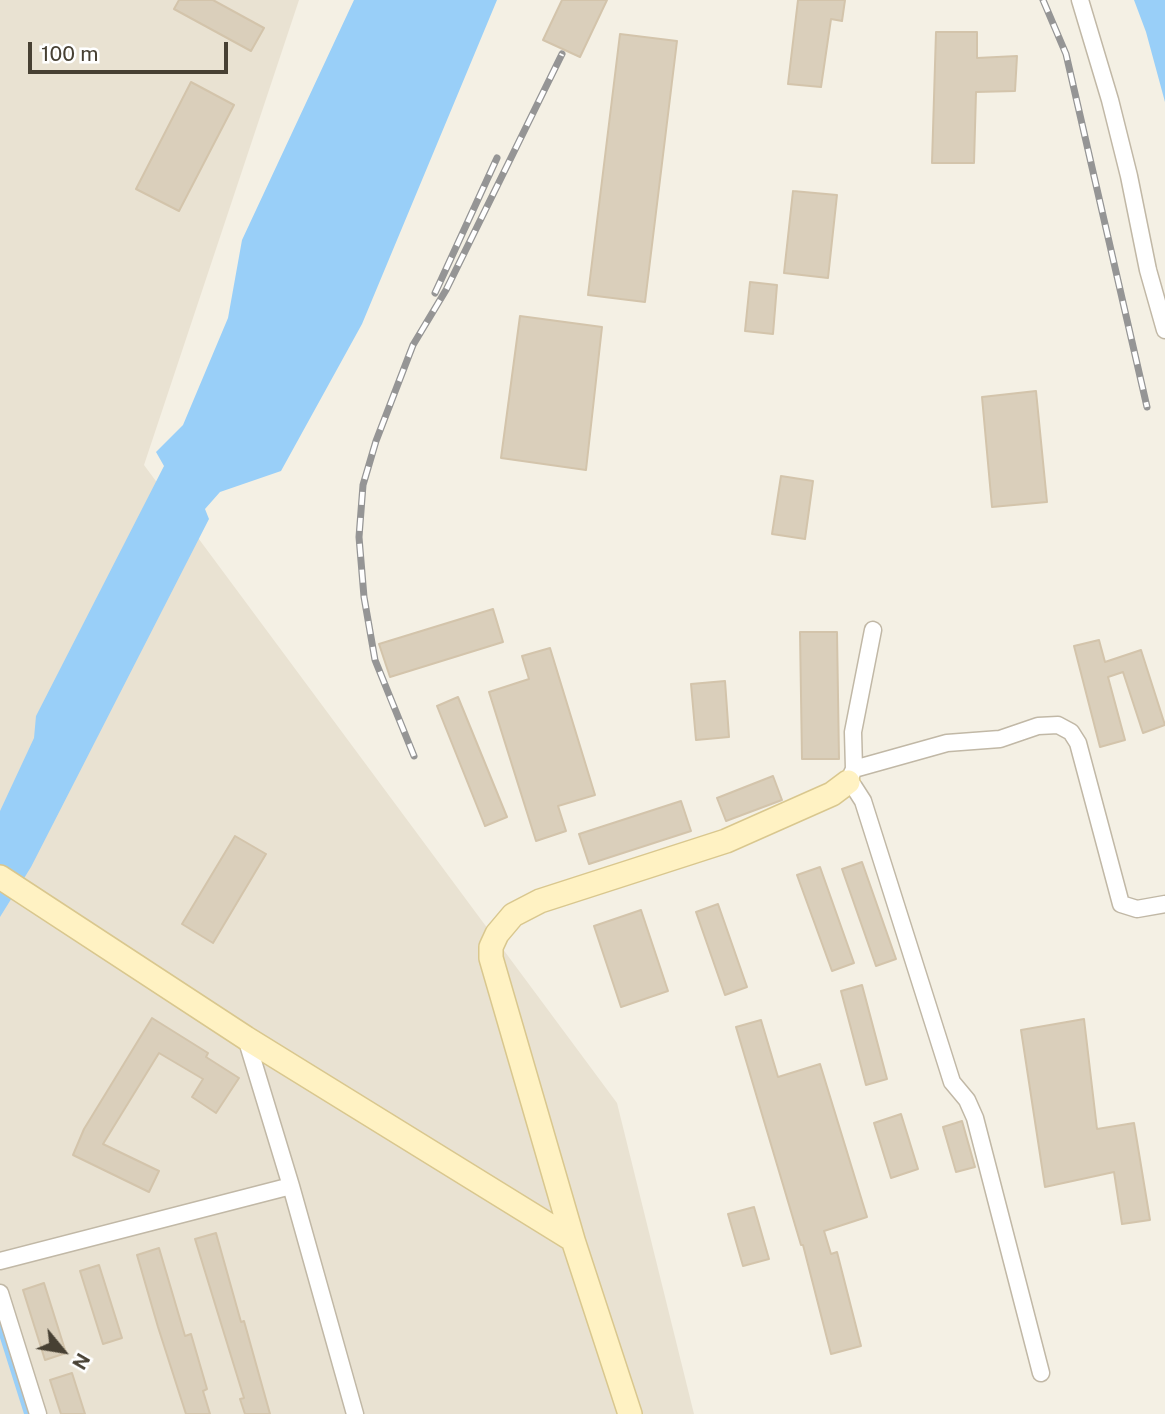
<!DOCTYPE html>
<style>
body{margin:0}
#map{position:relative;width:1165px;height:1414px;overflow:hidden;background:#f4f0e4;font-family:"Public Sans",sans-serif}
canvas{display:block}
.north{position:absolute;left:28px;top:1316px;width:70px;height:70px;-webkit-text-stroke:5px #fff;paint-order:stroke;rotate:120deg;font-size:19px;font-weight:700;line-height:28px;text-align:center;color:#474033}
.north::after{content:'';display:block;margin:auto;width:24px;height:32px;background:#474033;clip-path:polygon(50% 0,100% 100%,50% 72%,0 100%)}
.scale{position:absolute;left:28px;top:42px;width:200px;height:32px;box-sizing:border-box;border:4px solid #474033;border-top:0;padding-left:9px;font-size:21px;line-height:24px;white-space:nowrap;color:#474033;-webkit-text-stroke:5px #fff;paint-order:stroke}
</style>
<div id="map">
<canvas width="1165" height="1414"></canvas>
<div class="north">N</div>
<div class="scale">100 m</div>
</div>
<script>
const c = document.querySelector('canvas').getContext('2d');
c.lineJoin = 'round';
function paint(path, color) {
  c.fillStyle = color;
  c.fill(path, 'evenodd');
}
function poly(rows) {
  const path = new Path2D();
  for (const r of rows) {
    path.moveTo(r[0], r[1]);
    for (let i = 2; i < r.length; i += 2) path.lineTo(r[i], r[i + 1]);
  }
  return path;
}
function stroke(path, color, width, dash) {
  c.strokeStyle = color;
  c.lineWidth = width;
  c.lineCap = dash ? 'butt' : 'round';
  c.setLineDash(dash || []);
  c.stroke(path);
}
const residential = poly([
 [0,0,299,0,144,465,617,1103,694,1414,0,1414]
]);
const water = poly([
 [354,0,497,0,362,324,281,471,220,492,205,509,209,519,31,867,0,917,0,811,34,738,36,716,164,466,156,452,183,425,228,318,242,240],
 [1134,0,1165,0,1165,102,1146,32],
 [0,1303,34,1414,24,1414,0,1338]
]);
const building = poly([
 [179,0,213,0,264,28,251,51,174,9,179,0],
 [562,0,607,0,580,57,543,40,562,0],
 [798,0,845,0,842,21,831,19,821,87,788,84,798,0],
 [936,32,977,32,977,58,1017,56,1015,91,976,92,974,163,932,163,936,32],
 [620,34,677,41,645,302,588,295,620,34],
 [191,82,234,105,179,211,136,189,191,82],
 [793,191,837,195,828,278,784,273,793,191],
 [750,282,777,285,773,334,745,331,750,282],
 [520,316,602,327,586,470,501,458,520,316],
 [1036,391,1047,502,992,507,982,397,1036,391],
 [781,476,813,481,805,539,772,534,781,476],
 [493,609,503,642,390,677,379,644,493,609],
 [800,632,837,632,839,759,802,759,800,632],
 [1099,640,1105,662,1141,650,1165,725,1143,733,1123,672,1108,677,1125,740,1100,747,1074,646,1099,640],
 [550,648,595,795,558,806,566,831,536,841,489,692,529,679,522,656,550,648],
 [725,681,729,737,696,740,691,684,725,681],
 [458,697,507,817,485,826,437,706,458,697],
 [773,776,782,800,726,821,717,798,773,776],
 [681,801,691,831,589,864,579,834,681,801],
 [235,836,266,854,213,943,182,924,235,836],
 [862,862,896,959,876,966,842,869,862,862],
 [820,867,854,963,832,971,797,875,820,867],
 [718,904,747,987,725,995,696,912,718,904],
 [641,910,668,991,621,1007,594,926,641,910],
 [862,985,887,1079,866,1085,841,991,862,985],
 [152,1018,208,1053,206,1057,239,1078,216,1113,192,1097,203,1079,159,1053,103,1144,159,1171,149,1192,73,1155,84,1129,152,1018],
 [1084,1019,1097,1129,1134,1123,1150,1220,1122,1224,1114,1172,1045,1187,1021,1030,1084,1019],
 [761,1020,778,1077,820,1064,867,1217,824,1231,831,1254,837,1252,861,1346,831,1354,803,1245,801,1245,736,1027,761,1020],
 [901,1114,918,1169,891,1178,874,1123,901,1114],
 [962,1121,975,1167,956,1172,943,1127,962,1121],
 [754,1207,769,1259,743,1266,728,1214,754,1207],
 [216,1233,241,1322,244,1321,270,1414,245,1414,240,1399,244,1398,195,1239,216,1233],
 [159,1248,185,1336,191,1334,207,1389,203,1391,210,1414,186,1414,158,1327,137,1255,159,1248],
 [99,1265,122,1338,103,1344,80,1271,99,1265],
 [44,1283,66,1353,45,1360,23,1290,44,1283],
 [72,1373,85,1414,61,1414,50,1380,72,1373]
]);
const street = poly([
 [1080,0,1110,100,1129,176,1148,270,1165,330],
 [873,630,853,732,854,769,848,782,854,787,863,801,952,1082,967,1100,975,1118,1041,1373],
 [854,769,947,743,1000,739,1038,726,1058,725,1071,732,1078,743,1121,904,1137,909,1165,904],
 [246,1038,291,1186,355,1414],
 [0,1261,291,1186],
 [0,1293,38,1414]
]);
const secondary = poly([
 [0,877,246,1038,573,1240,630,1414],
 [573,1240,491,958,491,947,497,934,513,915,540,901,726,841,832,794,848,782]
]);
const rail = poly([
 [1043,0,1066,54,1147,407],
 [435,293,497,158],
 [414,756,375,660,364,597,359,537,363,485,376,441,413,345,446,290,562,54]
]);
paint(residential, '#e9e2d2');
paint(water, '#99cff8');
paint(building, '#dacfbb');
stroke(building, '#d3c4ab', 2);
stroke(street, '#c1b8a6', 19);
stroke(secondary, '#d9c78e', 26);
stroke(street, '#fff', 16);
stroke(secondary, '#fff2c3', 23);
stroke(rail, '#959595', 7);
stroke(rail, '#fff', 4.5, [13]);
</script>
